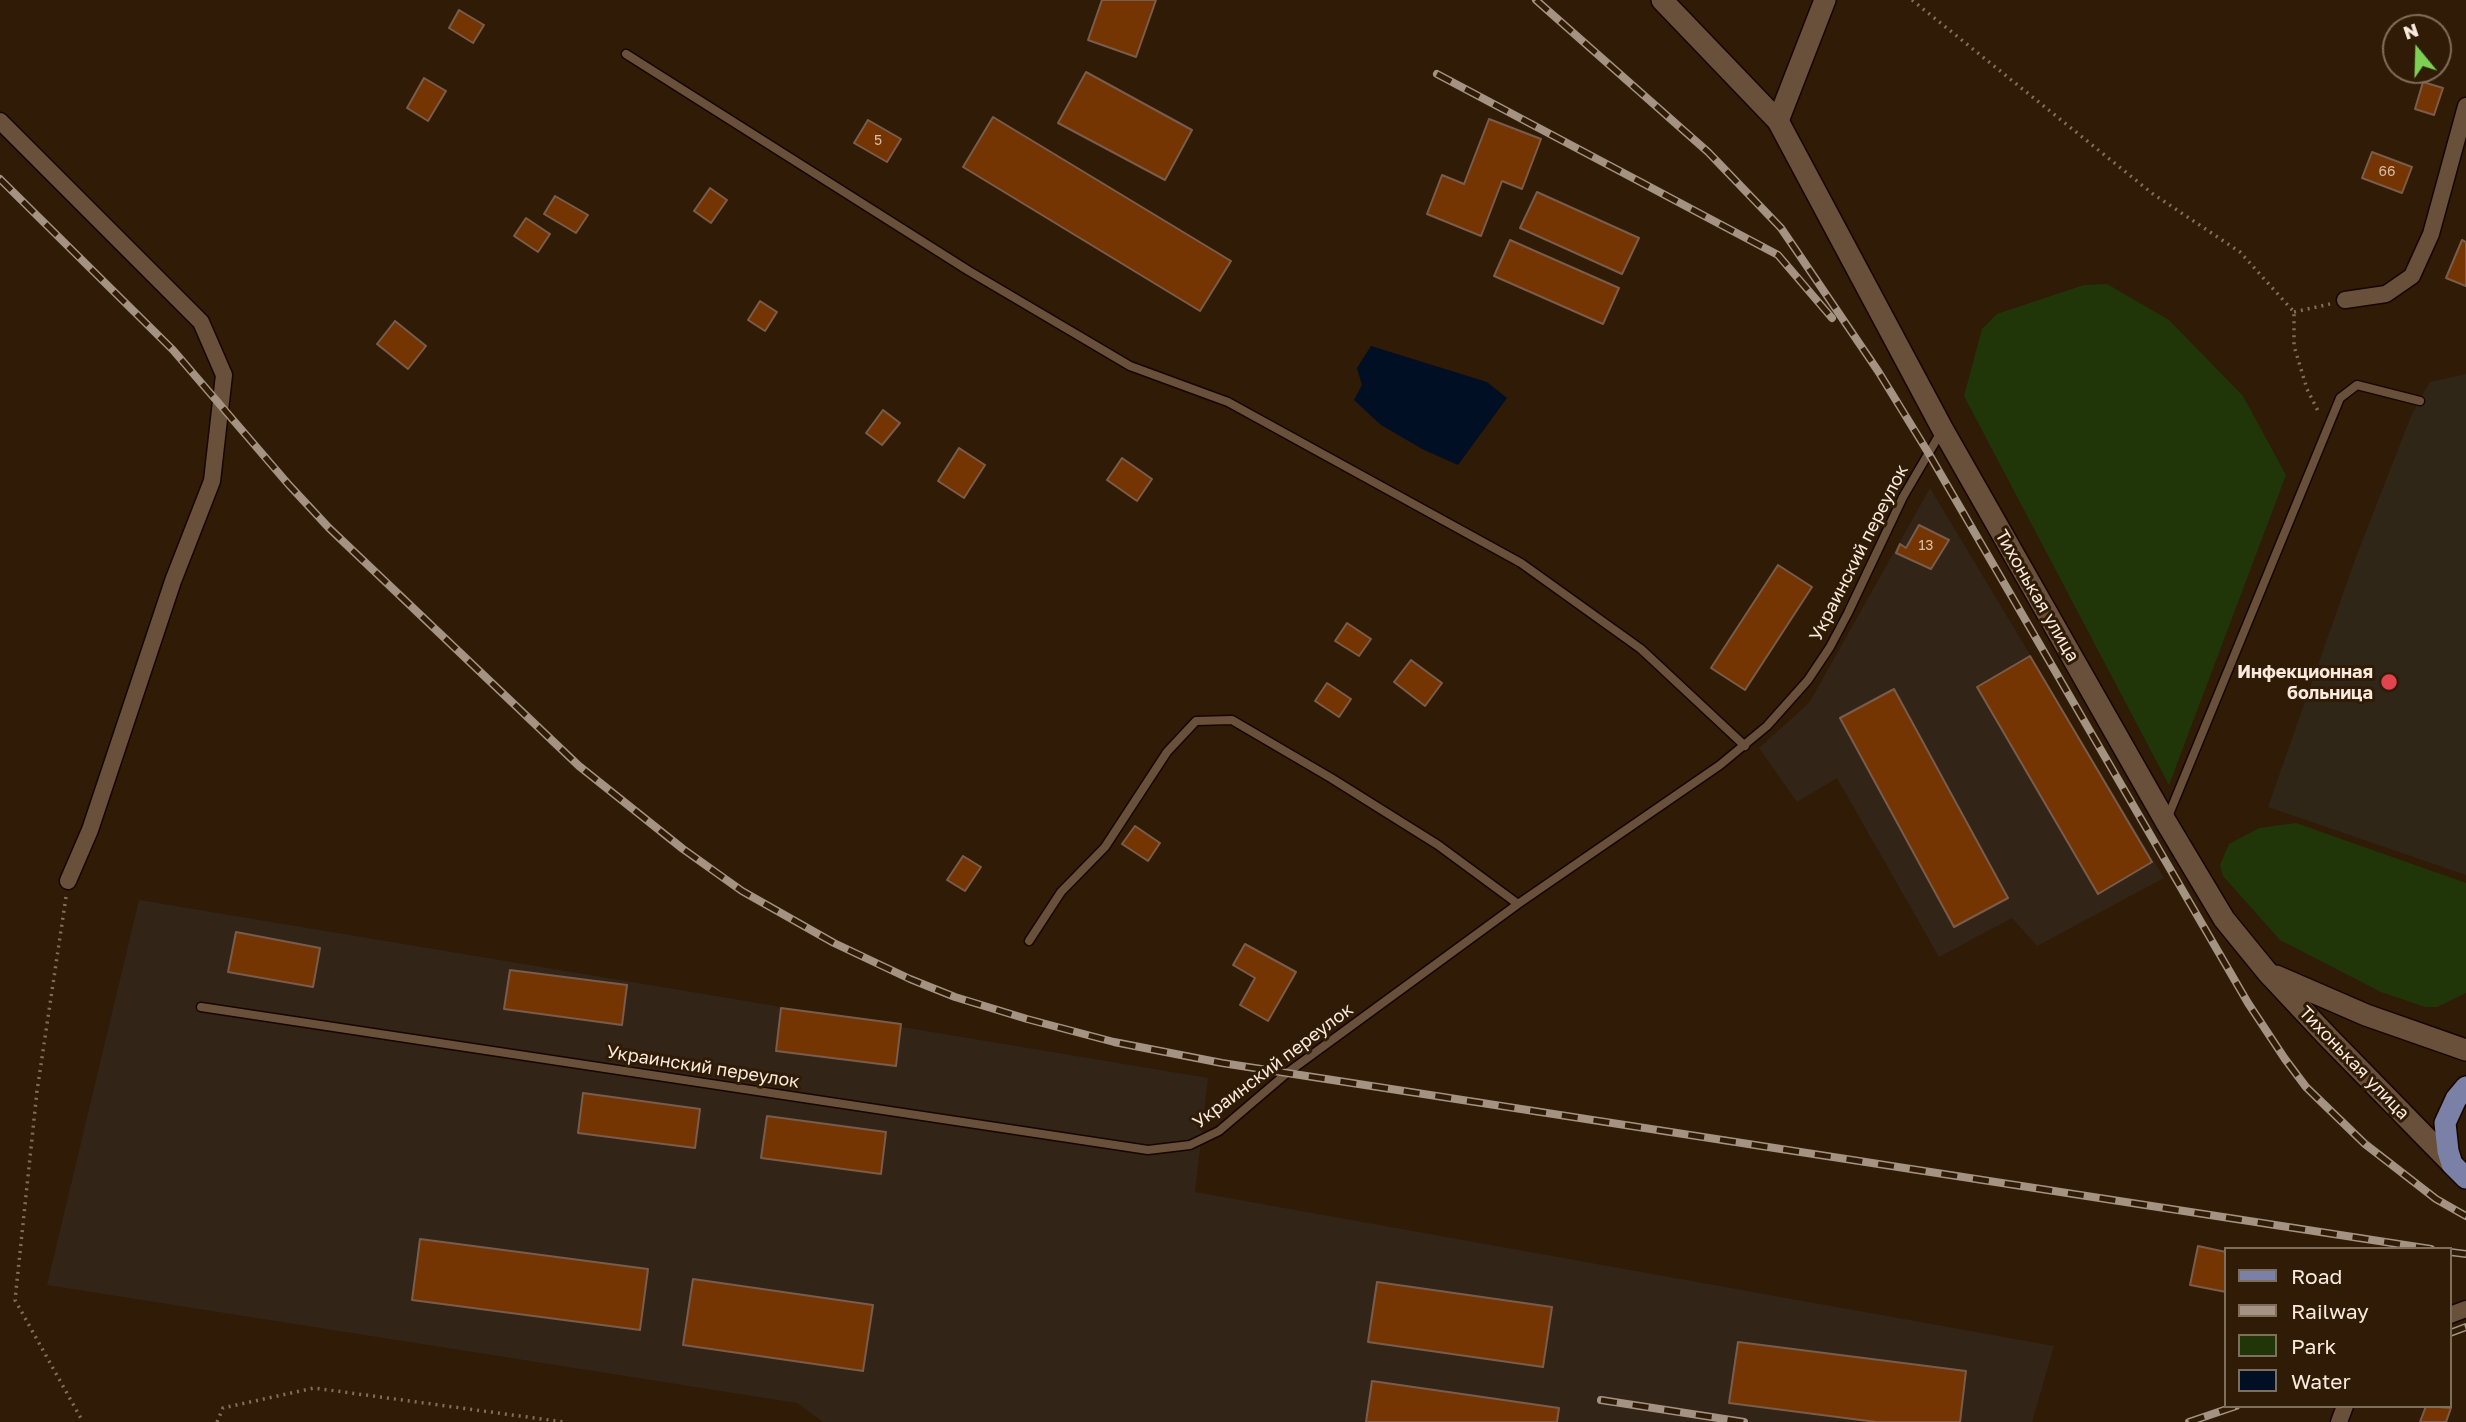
<!DOCTYPE html>
<meta charset="utf-8">
<style>
body{margin:0}
#map{position:relative;width:2466px;height:1422px;overflow:hidden;background:#301b06;font-family:"Golos Text",sans-serif}
canvas{display:block}
.legend{position:absolute;left:2224px;top:1247px;width:228px;height:161px;box-sizing:border-box;background:#301b06;border:2px solid #806e5c;margin:0;padding:9px 12px;list-style:none;font-size:21px;color:#f9eadd}
.legend li{display:flex;align-items:center;gap:14px;height:35px}
.legend b{width:35px;border:2px solid #806e5c}
.north{position:absolute;left:2382px;top:14px;width:70px;height:70px;box-sizing:border-box;background:#301b06;border:2px solid #806e5c;border-radius:50%;rotate:341deg;font-size:19px;font-weight:700;line-height:28px;text-align:center;color:#f9eadd}
.north::after{content:'';display:block;margin:auto;width:24px;height:32px;background:#7cd155;clip-path:polygon(50% 0,100% 100%,50% 72%,0 100%)}
</style>
<div id="map">
<canvas width="2466" height="1422"></canvas>
<ul class="legend">
<li><b style="height:9px;background:#7b81a6"></b>Road</li>
<li><b style="height:9px;background:#a49282"></b>Railway</li>
<li><b style="height:19px;background:#203609"></b>Park</li>
<li><b style="height:19px;background:#000f23"></b>Water</li>
</ul>
<div class="north">N</div>
</div>
<script>
const c = document.querySelector('canvas').getContext('2d');
c.lineJoin = 'round';
function paint(path, color) {
  c.fillStyle = color;
  c.fill(path, 'evenodd');
}
function poly(rows) {
  const path = new Path2D();
  for (const r of rows) {
    path.moveTo(r[0], r[1]);
    for (let i = 2; i < r.length; i += 2) path.lineTo(r[i], r[i + 1]);
  }
  return path;
}
function stroke(path, color, width, dash) {
  c.strokeStyle = color;
  c.lineWidth = width;
  c.lineCap = dash ? 'butt' : 'round';
  c.setLineDash(dash || []);
  c.stroke(path);
}
function label(font, color, halo, rows, align = 'center') {
  c.font = font + ' "Golos Text",sans-serif';
  c.lineWidth = 6;
  c.setLineDash([]);
  c.textBaseline = 'middle';
  c.strokeStyle = halo;
  c.fillStyle = color;
  for (const [text, x, y, turn = 0] of rows) {
    c.save();
    c.translate(x, y);
    c.rotate((+turn || 0) * Math.PI / 180);
    c.textAlign = isNaN(turn) ? turn : align;
    if (halo) c.strokeText(text, 0, 0);
    c.fillText(text, 0, 0);
    c.restore();
  }
}
const industrial = poly([
 [1930,488,2164,878,2037,946,2012,918,1939,957,1837,778,1797,802,1759,748,1809,703],
 [139,900,1208,1078,1195,1192,2054,1346,2032,1422,823,1422,797,1403,47,1285]
]);
const medical = poly([
 [2466,374,2466,875,2268,807,2356,557,2412,414,2430,382]
]);
const green = poly([
 [2107,284,2169,320,2243,396,2286,475,2169,785,1964,396,1982,329,1997,314,2084,285],
 [2296,823,2466,883,2466,993,2437,1007,2425,1007,2381,992,2280,940,2223,876,2220,865,2229,844,2259,828]
]);
const water = poly([
 [1371,346,1487,382,1507,398,1458,465,1424,450,1381,425,1354,400,1362,385,1357,368]
]);
const building = poly([
 [1102,0,1156,0,1136,57,1088,40,1102,0],
 [459,10,484,25,473,43,449,28,459,10],
 [1086,72,1192,130,1165,180,1058,123,1086,72],
 [424,78,446,91,428,121,407,108,424,78],
 [2423,82,2443,88,2434,115,2415,109,2423,82],
 [993,117,1231,261,1200,311,963,167,993,117],
 [1489,119,1541,139,1522,189,1502,181,1481,236,1427,214,1442,175,1464,184,1489,119],
 [868,120,901,139,887,162,854,143,868,120],
 [2372,152,2412,167,2402,193,2362,178,2372,152],
 [710,188,727,200,711,223,694,211,710,188],
 [1537,192,1639,238,1622,274,1520,228,1537,192],
 [555,196,588,215,576,233,544,214,555,196],
 [526,218,550,234,538,252,514,236,526,218],
 [1510,240,1619,288,1603,324,1494,276,1510,240],
 [2462,240,2466,242,2466,286,2446,278,2462,240],
 [760,301,777,312,765,331,748,320,760,301],
 [395,321,426,346,408,369,377,344,395,321],
 [883,410,900,423,882,445,866,433,883,410],
 [959,448,985,465,964,498,938,481,959,448],
 [1122,458,1152,479,1137,501,1107,480,1122,458],
 [1919,525,1949,540,1931,569,1896,553,1900,544,1906,548,1919,525],
 [1778,565,1812,587,1745,690,1711,668,1778,565],
 [1347,623,1371,639,1359,656,1335,641,1347,623],
 [2030,656,2152,862,2098,894,1977,687,2030,656],
 [1411,660,1442,683,1425,706,1394,682,1411,660],
 [1327,683,1351,699,1339,717,1315,701,1327,683],
 [1894,689,2008,898,1954,927,1840,718,1894,689],
 [1135,826,1160,843,1148,861,1122,844,1135,826],
 [963,856,981,867,965,891,947,880,963,856],
 [236,932,320,948,313,987,228,972,236,932],
 [1245,944,1296,972,1268,1021,1240,1005,1255,978,1233,965,1245,944],
 [510,970,627,985,622,1025,504,1009,510,970],
 [781,1008,901,1024,896,1066,776,1051,781,1008],
 [583,1093,700,1109,695,1148,578,1133,583,1093],
 [767,1116,886,1132,881,1174,761,1158,767,1116],
 [420,1239,648,1269,640,1330,412,1300,420,1239],
 [2198,1246,2226,1252,2226,1292,2190,1285,2198,1246],
 [693,1279,873,1305,863,1371,683,1345,693,1279],
 [1377,1282,1552,1307,1543,1367,1368,1342,1377,1282],
 [1738,1342,1966,1371,1960,1422,1876,1422,1729,1403,1738,1342],
 [1372,1381,1559,1408,1557,1422,1366,1422,1372,1381],
 [2426,1406,2451,1408,2446,1422,2420,1422,2426,1406]
]);
const path = poly([
 [1912,0,2153,194,2240,252,2294,312,2294,346,2307,389,2319,413],
 [2294,312,2330,304],
 [66,897,37,1091,15,1300,83,1422],
 [217,1422,223,1408,314,1388,564,1422]
]);
const service = poly([
 [626,54,969,271,1130,366,1228,402,1521,563,1641,649,1745,746],
 [2167,819,2340,398,2357,385,2420,401],
 [1029,941,1061,892,1105,847,1167,752,1196,721,1232,720,1331,778,1438,845,1518,904],
 [201,1007,1148,1150,1190,1145,1219,1131,1287,1073,1518,904,1720,765,1767,726,1808,680,1830,647,1848,613,1903,497,1941,432]
]);
const minor = poly([
 [0,121,201,322,224,375,212,481,173,581,90,830,68,881],
 [2345,300,2386,294,2412,276,2431,234,2466,106],
 [2450,1315,2466,1309],
 [2339,1422,2345,1406]
]);
const tertiary = poly([
 [1662,0,1778,121,1943,430,2166,822,2224,919,2268,973,2326,1035,2452,1164],
 [2276,976,2366,1015,2466,1050]
]);
const secondary = poly([
 [1778,121,1825,0]
]);
const primary = poly([
 [2466,1087,2456,1099,2445,1123,2448,1151,2452,1164,2466,1178]
]);
const rail = poly([
 [1536,0,1708,152,1781,228,1878,371,1929,454,2248,1003,2285,1059,2306,1087,2365,1144,2436,1199,2466,1216],
 [1437,74,1778,255,1832,318],
 [0,179,173,350,289,485,329,528,579,766,683,849,742,891,834,943,910,979,955,997,1027,1019,1114,1042,1222,1063,2431,1249],
 [2450,1252,2466,1254],
 [2450,1333,2466,1327],
 [1601,1400,1744,1422],
 [2189,1422,2236,1406]
]);
const markers = [
 [2389,682,9,"#e0444e"]
];
const numberNames = [
 ["5",878,141],
 ["66",2387,172],
 ["13",1926,546]
];
const streetNames = [
 ["Украинский переулок",1859,553,-63],
 ["Тихонькая улица",2037,596,60],
 ["Тихонькая улица",2354,1063,46],
 ["Украинский переулок",1273,1066,-37],
 ["Украинский переулок",703,1067,9]
];
const poiNames = [
 ["Инфекционная",2373,672],
 ["больница",2373,693]
];
paint(industrial, '#332418');
paint(medical, '#302617');
paint(green, '#203609');
paint(water, '#000f23');
paint(building, '#743503');
stroke(building, '#795c4b', 2);
stroke(service, '#170500', 11);
stroke(minor, '#170500', 19);
stroke(tertiary, '#170500', 24);
stroke(secondary, '#170500', 24);
stroke(primary, '#170500', 24);
stroke(path, '#816e5c', 3.5, [2, 5]);
stroke(service, '#69503a', 8);
stroke(minor, '#69503a', 16);
stroke(tertiary, '#69503a', 21);
stroke(secondary, '#69503a', 21);
stroke(primary, '#7b81a6', 21);
stroke(rail, '#a49282', 8);
stroke(rail, '#301b06', 5, [16]);
for (const [x, y, r, color] of markers) {
  const dot = new Path2D();
  dot.arc(x, y, r, 0, 2 * Math.PI);
  c.fillStyle = color;
  c.fill(dot);
  stroke(dot, '#301b06', 2.5);
}
label('14px', '#d8bda6', null, numberNames);
label('18px', '#f9eadd', '#301b06', streetNames);
label('bold 18px', '#f9eadd', '#301b06', poiNames, 'right');
</script>
